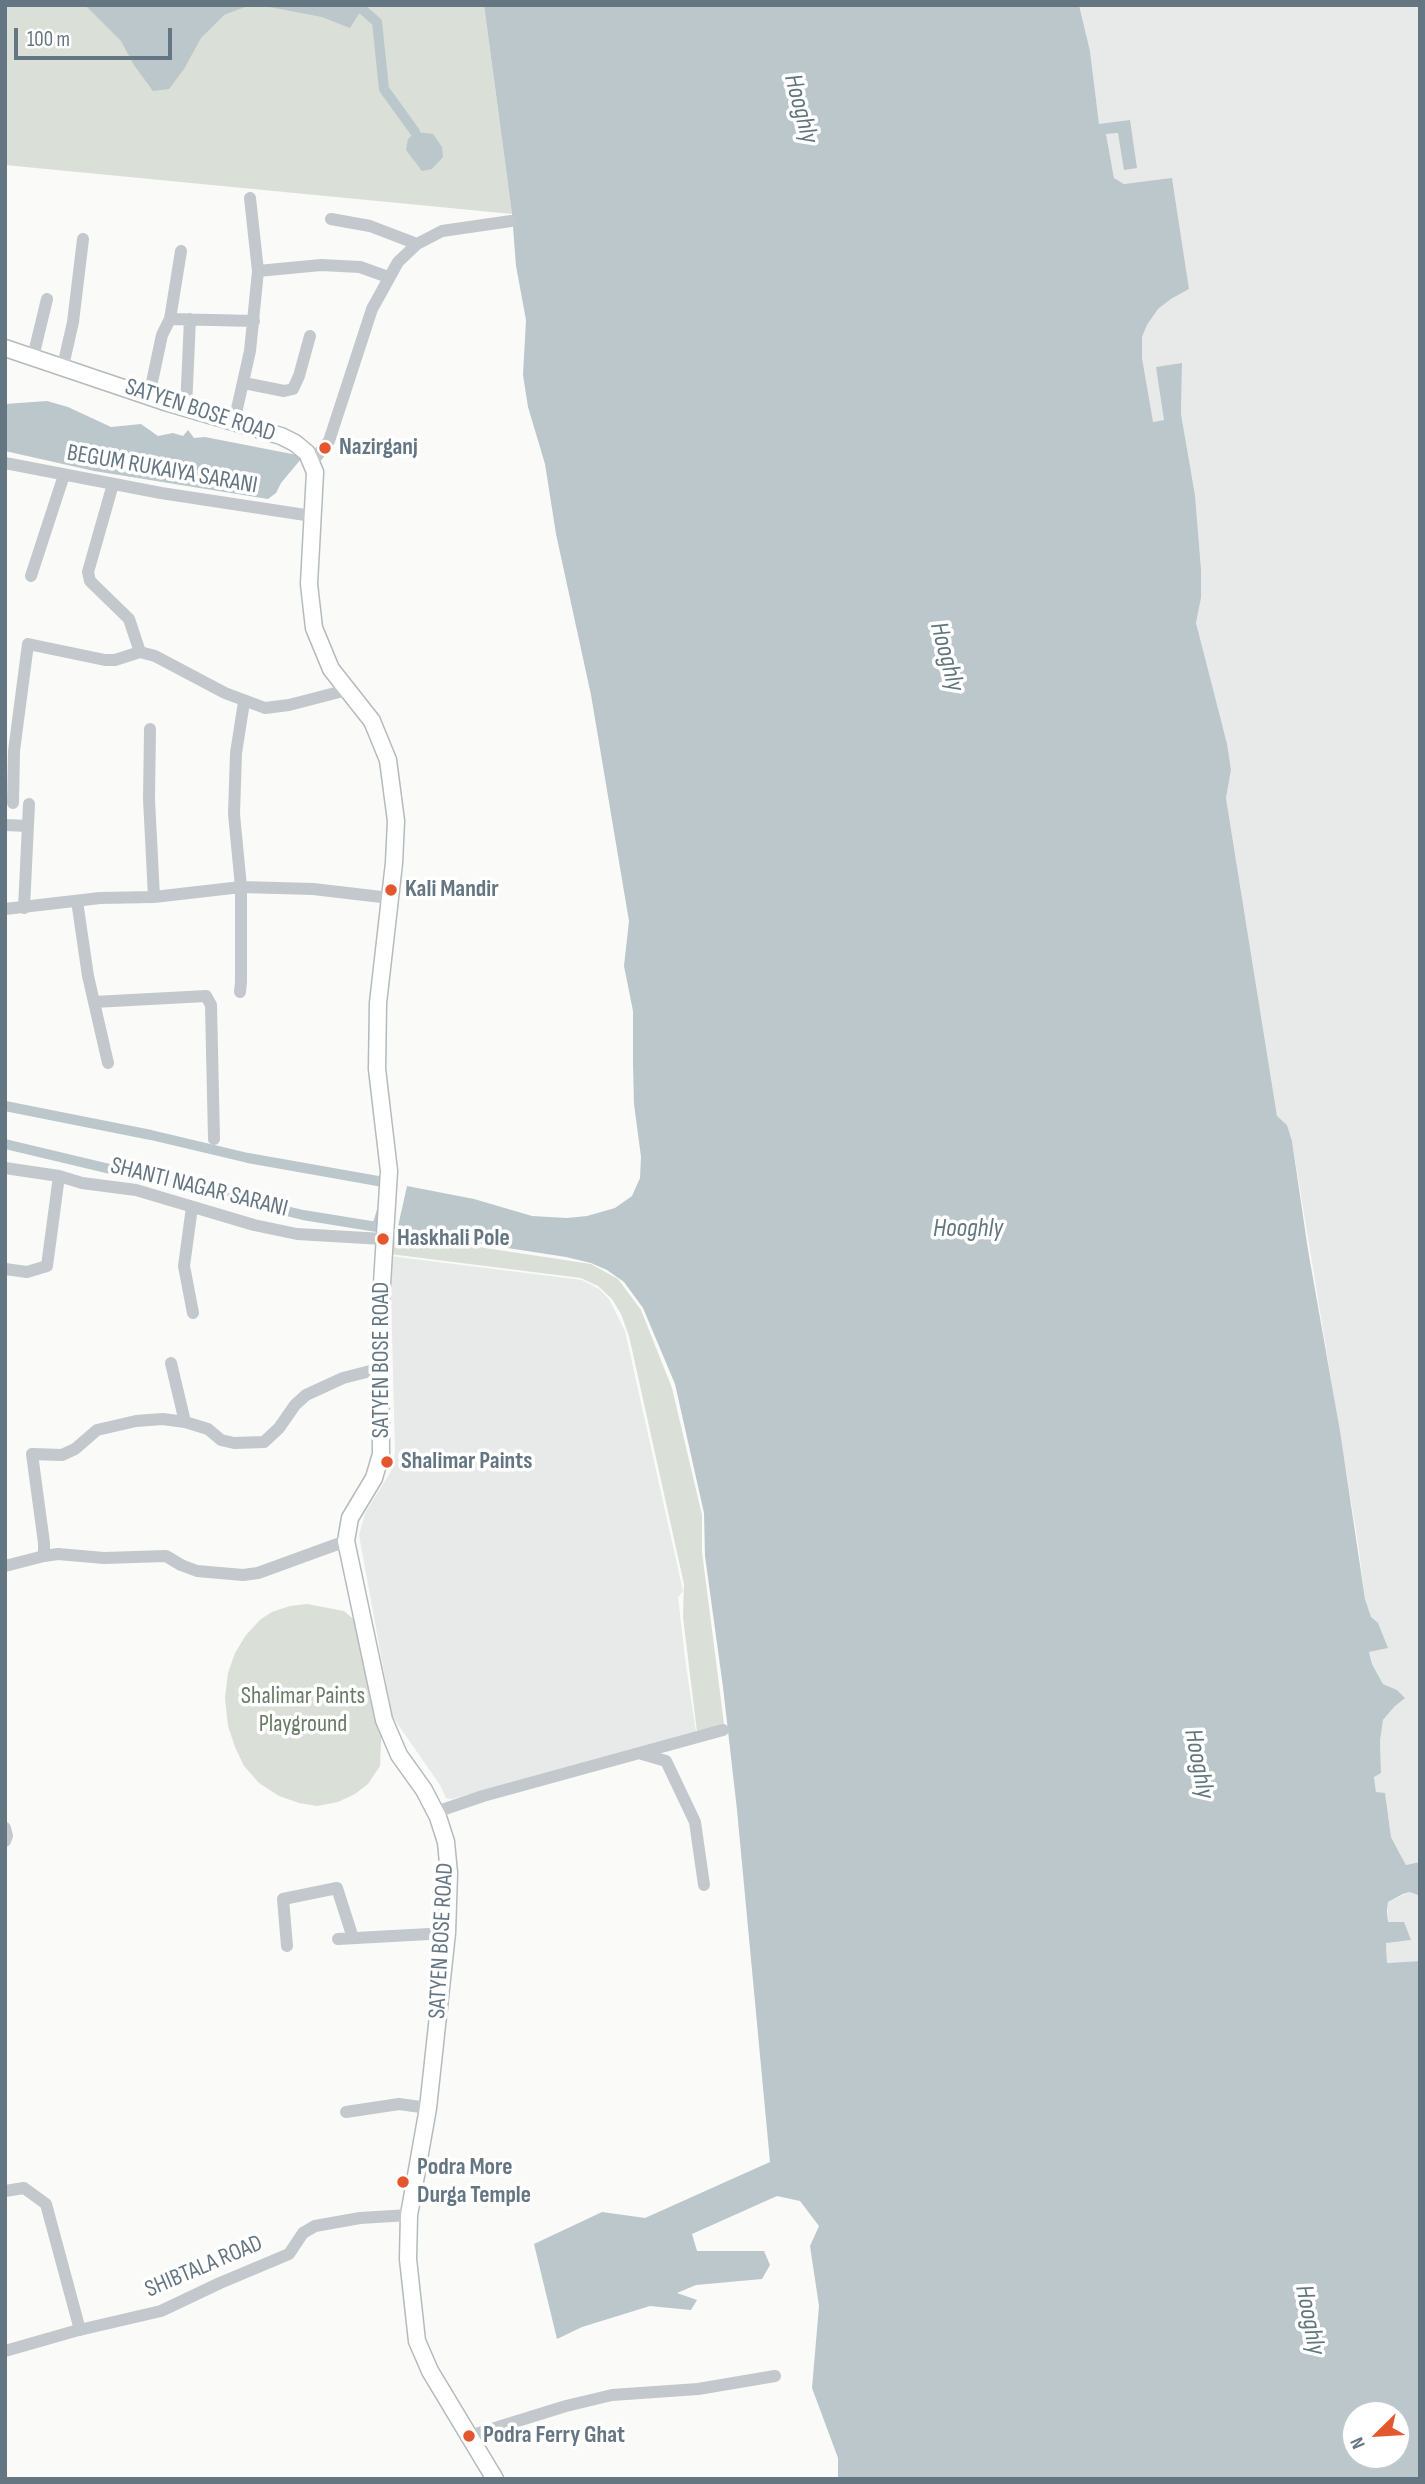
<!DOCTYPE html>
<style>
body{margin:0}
#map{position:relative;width:1425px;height:2484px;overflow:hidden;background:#fafaf8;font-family:"Sofia Sans Condensed",sans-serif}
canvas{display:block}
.frame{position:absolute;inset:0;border:7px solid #657683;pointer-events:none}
.north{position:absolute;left:1341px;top:2400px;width:70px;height:70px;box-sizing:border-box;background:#fff;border:2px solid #c1c8cd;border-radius:50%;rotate:246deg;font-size:19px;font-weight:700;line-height:28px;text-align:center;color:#657683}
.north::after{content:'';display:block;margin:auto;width:24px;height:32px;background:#e4572e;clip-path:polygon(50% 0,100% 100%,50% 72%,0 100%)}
.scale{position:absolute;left:14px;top:28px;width:158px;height:32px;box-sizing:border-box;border:4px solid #657683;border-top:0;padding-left:9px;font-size:21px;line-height:24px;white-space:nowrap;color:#657683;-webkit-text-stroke:5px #fff;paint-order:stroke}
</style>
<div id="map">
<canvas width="1425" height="2484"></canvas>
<div class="frame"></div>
<div class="north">N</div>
<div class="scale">100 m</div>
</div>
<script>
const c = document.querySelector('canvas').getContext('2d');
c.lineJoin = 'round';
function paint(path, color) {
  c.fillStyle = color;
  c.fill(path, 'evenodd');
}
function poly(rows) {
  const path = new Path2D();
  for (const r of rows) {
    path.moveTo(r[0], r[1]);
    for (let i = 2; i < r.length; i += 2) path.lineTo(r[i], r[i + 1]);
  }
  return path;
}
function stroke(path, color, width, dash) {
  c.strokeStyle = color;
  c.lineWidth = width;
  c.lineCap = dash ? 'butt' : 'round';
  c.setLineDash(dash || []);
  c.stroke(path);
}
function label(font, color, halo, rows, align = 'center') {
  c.font = font + ' "Sofia Sans Condensed",sans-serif';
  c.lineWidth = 7;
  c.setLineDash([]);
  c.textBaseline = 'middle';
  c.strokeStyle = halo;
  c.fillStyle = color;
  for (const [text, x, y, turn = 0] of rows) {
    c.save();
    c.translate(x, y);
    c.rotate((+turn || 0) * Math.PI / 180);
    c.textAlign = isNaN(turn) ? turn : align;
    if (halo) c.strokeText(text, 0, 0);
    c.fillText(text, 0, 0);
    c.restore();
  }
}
const built = poly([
 [1079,5,1420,5,1420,1862,1406,1865,1391,1837,1385,1794,1376,1793,1374,1776,1381,1773,1380,1741,1383,1720,1395,1706,1397,1690,1383,1684,1372,1664,1369,1652,1387,1648,1371,1618,1365,1599,1358,1543,1292,1141,1287,1125,1277,1116,1250,947,1226,798,1231,770,1196,623,1201,598,1201,569,1195,495,1181,414,1182,364,1164,420,1152,422,1142,358,1142,337,1147,325,1158,309,1171,299,1189,289,1172,179,1124,184,1114,178,1106,134,1118,133,1130,120,1099,125,1090,51],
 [390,1256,582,1280,599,1289,609,1299,625,1331,683,1591,678,1597,686,1666,696,1732,452,1799,446,1798,440,1785,392,1716,359,1535,365,1513,393,1468,395,1451],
 [1410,1892,1420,1896,1420,1961,1387,1963,1386,1942,1410,1940,1388,1922,1388,1902]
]);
const green = poly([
 [5,5,484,5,512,214,5,165],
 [393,1234,591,1264,618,1279,641,1310,672,1388,702,1515,702,1552,724,1724,697,1732,683,1617,684,1584,629,1336,621,1314,612,1299,598,1286,581,1278,390,1254],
 [307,1604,344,1611,358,1623,382,1719,380,1766,368,1784,355,1794,338,1802,317,1806,299,1803,279,1796,259,1783,244,1766,235,1747,228,1726,225,1698,228,1673,235,1653,246,1635,261,1619,272,1612,290,1606]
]);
const water = poly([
 [85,5,250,5,224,15,201,38,184,69,169,89,153,91,134,65,121,41],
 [259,5,361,5,362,9,350,28,322,17],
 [484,5,1079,5,1090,51,1099,124,1130,120,1137,168,1124,170,1118,133,1106,134,1114,178,1124,184,1172,178,1189,289,1171,299,1158,309,1147,325,1142,337,1142,358,1153,422,1164,420,1156,367,1182,363,1181,414,1195,495,1201,569,1201,598,1196,623,1227,744,1231,770,1226,798,1277,1116,1287,1125,1292,1141,1308,1250,1340,1431,1365,1599,1371,1617,1378,1623,1388,1648,1369,1652,1372,1664,1383,1684,1397,1690,1405,1698,1395,1706,1383,1720,1380,1741,1381,1773,1374,1777,1376,1792,1385,1793,1391,1837,1400,1854,1406,1865,1420,1862,1420,1896,1410,1892,1403,1894,1388,1902,1387,1911,1388,1922,1404,1922,1411,1940,1386,1943,1387,1963,1420,1961,1420,2479,838,2479,838,2458,812,2388,819,2306,810,2246,819,2226,800,2201,777,2196,692,2234,697,2251,764,2251,770,2265,762,2279,696,2285,677,2293,697,2300,691,2310,650,2306,582,2327,557,2339,534,2244,602,2212,645,2218,770,2162,737,1810,723,1687,705,1556,704,1513,675,1384,643,1308,624,1282,607,1270,591,1263,566,1257,397,1231,407,1186,474,1199,532,1216,567,1218,587,1216,615,1208,632,1196,640,1178,641,1157,634,1104,633,1065,633,1011,624,966,629,921,591,695,556,534,545,464,528,407,523,375,526,320,516,266,512,214],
 [1355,2414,1397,2414,1397,2456,1355,2456],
 [415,132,433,134,442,147,443,157,432,169,422,171,406,150,408,139],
 [47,401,68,407,111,427,141,424,158,436,173,433,183,436,188,430,194,438,205,437,297,455,301,459,281,483,276,493,268,499,94,471,5,451,5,404]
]);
const canal = poly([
 [362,9,377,22,384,89,415,132],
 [5,1106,151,1135,248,1158,389,1183,388,1188],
 [5,1144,303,1215,377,1227,382,1210]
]);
const minor = poly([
 [331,219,370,226,417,244],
 [258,271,321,265,360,267,388,277],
 [170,319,181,251],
 [33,357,47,299],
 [63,366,73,322,83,239],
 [244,383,284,391,293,389,299,376,310,336],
 [149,396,162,335,170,319,254,321],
 [186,408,190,319],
 [234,422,250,351,258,271,250,198],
 [312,462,329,441,372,309,398,262,417,244,442,231,511,221],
 [5,463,161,493,312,516],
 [113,484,88,572,90,581,129,619,140,652],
 [31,576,64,475],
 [150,729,149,799,154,897],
 [13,803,14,751,28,644,105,660,115,660,140,652,155,656,225,693,265,708,289,705,347,690],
 [5,825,28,826],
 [77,901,88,976,108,1063],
 [24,908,29,804],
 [5,909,100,898,154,897,241,887,313,889,390,898],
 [240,992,241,982,241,887,234,814,236,753,244,702],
 [94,1002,206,996,211,1005,214,1139],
 [5,1168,59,1176,82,1183,136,1190,254,1225,297,1234,383,1239],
 [192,1207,184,1266,193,1313],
 [5,1269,27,1272,47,1266,59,1176],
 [171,1363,185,1422],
 [44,1556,58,1554,104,1558,166,1556,181,1565,197,1571,243,1575,258,1573,346,1541],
 [5,1566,44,1556,44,1543,32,1454,62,1455,75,1449,97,1430,136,1421,163,1419,185,1422,208,1429,221,1440,234,1443,264,1442,279,1428,295,1405,306,1395,343,1378,382,1368],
 [642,1754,666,1761,695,1822,704,1885],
 [436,1812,483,1796,723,1730],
 [5,1828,7,1836,5,1841],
 [338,1939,447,1933],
 [287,1946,283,1899,337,1888,353,1938],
 [346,2112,399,2104,428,2108],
 [5,2191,24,2188,46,2204,80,2330],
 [5,2351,75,2331,161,2311,220,2283,289,2254,303,2233,315,2226,360,2218,409,2215],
 [469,2436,566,2406,612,2395,698,2389,775,2376]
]);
const major = poly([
 [5,348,168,403,281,436,295,443,307,453,315,472,309,584,314,628,331,669,372,721,388,760,396,821,394,863,378,1003,377,1069,389,1171,380,1316,381,1454,374,1478,350,1518,346,1541,384,1720,399,1755,424,1790,438,1817,446,1842,449,1873,447,1933,428,2108,409,2215,408,2259,417,2341,430,2371,495,2479]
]);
const markers = [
 [325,448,7,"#e4572e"],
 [391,890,7,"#e4572e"],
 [383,1239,7,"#e4572e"],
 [387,1462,7,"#e4572e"],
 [403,2182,7,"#e4572e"],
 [469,2436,7,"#e4572e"]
];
const streetNames = [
 ["SATYEN BOSE ROAD",200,411,18],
 ["BEGUM RUKAIYA SARANI",162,470,10],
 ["SHANTI NAGAR SARANI",199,1188,14],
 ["SATYEN BOSE ROAD",382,1360,-90],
 ["SATYEN BOSE ROAD",442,1941,-87],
 ["SHIBTALA ROAD",204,2267,-23]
];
const poiNames = [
 ["Nazirganj",339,448],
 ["Kali Mandir",405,890],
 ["Haskhali Pole",397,1239],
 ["Shalimar Paints",401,1462],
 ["Podra More",417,2168],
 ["Durga Temple",417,2196],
 ["Podra Ferry Ghat",483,2436]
];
const parkNames = [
 ["Shalimar Paints",303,1697],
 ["Playground",303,1725]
];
const waterNames = [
 ["Hooghly",800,109,75],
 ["Hooghly",946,657,75],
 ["Hooghly",968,1229],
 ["Hooghly",1198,1764,79],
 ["Hooghly",1309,2320,79]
];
paint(built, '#e8e9e9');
paint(green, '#dadfd7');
paint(water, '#bbc7cb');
stroke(canal, '#bbc7cb', 10);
stroke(major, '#b5babe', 19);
stroke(minor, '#c3c8cc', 12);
stroke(major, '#fff', 16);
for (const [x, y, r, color] of markers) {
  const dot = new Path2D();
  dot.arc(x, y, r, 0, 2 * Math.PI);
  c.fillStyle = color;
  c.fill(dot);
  stroke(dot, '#fff', 2.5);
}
label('24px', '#657683', '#fff', streetNames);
label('bold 24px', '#657683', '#fff', poiNames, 'left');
label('24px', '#687a64', '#fff', parkNames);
label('italic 26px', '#60757c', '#fff', waterNames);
</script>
